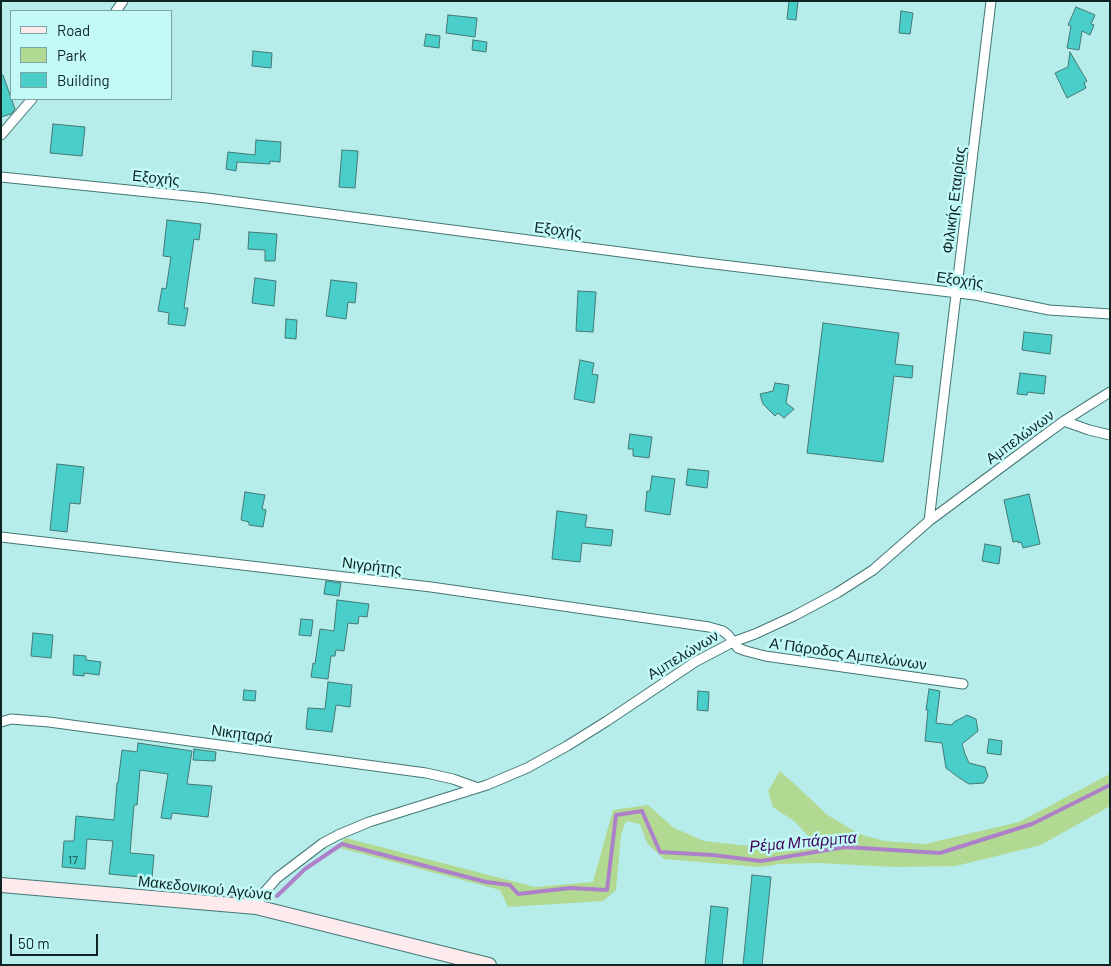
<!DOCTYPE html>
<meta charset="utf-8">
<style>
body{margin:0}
#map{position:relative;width:1111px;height:966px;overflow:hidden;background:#b6edea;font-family:Barlow,sans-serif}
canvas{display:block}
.frame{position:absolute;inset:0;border:2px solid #0e2423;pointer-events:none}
.legend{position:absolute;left:10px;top:10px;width:162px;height:90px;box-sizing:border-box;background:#c3faf7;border:1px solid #7ba4a2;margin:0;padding:6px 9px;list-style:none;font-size:15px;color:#0e2423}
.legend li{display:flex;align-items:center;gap:10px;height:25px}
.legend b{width:25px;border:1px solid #7ba4a2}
.scale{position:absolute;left:10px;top:934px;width:88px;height:22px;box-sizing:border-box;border:2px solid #0e2423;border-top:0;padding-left:6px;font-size:15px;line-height:18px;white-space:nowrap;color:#0e2423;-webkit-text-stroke:4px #c3faf7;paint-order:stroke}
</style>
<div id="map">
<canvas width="1111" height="966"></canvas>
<div class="frame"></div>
<ul class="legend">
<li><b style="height:6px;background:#fdeaec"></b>Road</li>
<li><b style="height:14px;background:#b2d992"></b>Park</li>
<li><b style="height:14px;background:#4acec9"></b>Building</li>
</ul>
<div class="scale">50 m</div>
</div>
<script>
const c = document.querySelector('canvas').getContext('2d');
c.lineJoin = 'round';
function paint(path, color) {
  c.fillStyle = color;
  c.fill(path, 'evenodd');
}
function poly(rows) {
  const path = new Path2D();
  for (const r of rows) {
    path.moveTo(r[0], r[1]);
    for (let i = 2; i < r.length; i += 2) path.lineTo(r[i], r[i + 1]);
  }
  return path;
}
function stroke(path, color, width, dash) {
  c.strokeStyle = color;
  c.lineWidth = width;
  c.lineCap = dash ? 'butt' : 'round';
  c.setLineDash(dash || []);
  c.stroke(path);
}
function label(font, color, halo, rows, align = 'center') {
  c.font = font + ' Barlow,sans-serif';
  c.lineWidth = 5;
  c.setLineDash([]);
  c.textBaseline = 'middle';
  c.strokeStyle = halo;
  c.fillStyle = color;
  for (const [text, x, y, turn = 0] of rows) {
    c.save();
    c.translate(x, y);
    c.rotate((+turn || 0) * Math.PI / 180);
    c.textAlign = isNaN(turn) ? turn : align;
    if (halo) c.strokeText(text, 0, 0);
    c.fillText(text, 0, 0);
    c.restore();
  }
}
const green = poly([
 [780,771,800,789,826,814,859,834,884,841,925,844,1019,822,1110,774,1110,806,1041,845,956,866,895,867,818,863,780,864,759,867,664,859,647,843,640,824,626,821,621,835,616,890,603,901,508,907,500,890,336,847,346,838,535,887,593,882,613,810,648,805,674,828,704,841,776,849,815,843,794,821,773,807,768,791]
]);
const stream = poly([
 [195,892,242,897,253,896],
 [277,896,305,869,342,844,486,882,510,885,518,894,570,888,607,890,616,815,642,811,660,852,713,855,761,861,845,847,940,853,1032,824,1110,785]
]);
const building = poly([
 [789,1,798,1,796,20,787,19,789,1],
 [1076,7,1095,15,1091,24,1094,25,1090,35,1082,31,1079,50,1067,48,1071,26,1068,25,1076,7],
 [901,11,913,13,910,34,899,33,901,11],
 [448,15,477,18,475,37,446,33,448,15],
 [426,34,440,36,439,48,424,46,426,34],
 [473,40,487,42,486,52,472,50,473,40],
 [253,51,272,53,271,68,252,66,253,51],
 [1070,52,1087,81,1084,83,1086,88,1067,98,1055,73,1068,67,1070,52],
 [1,75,3,75,15,109,11,114,1,117,1,75],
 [53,124,85,127,82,156,50,153,53,124],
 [256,140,281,142,280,162,270,161,270,164,237,162,236,171,226,169,228,152,255,155,256,140],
 [342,150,358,151,355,188,339,187,342,150],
 [167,220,201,224,199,240,194,239,184,308,188,308,185,326,168,324,169,313,158,311,162,288,166,289,171,257,163,256,167,220],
 [249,232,277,234,275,261,265,261,265,250,248,249,249,232],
 [255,278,276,281,274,306,252,303,255,278],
 [331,280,357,283,355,303,348,302,346,319,326,316,331,280],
 [578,291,596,292,593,332,576,331,578,291],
 [286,319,297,320,296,339,285,338,286,319],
 [823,323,899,333,895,364,913,366,912,378,894,376,883,462,807,453,823,323],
 [1024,332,1052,335,1050,354,1022,350,1024,332],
 [580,360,594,363,592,374,598,375,594,403,574,399,580,360],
 [1020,373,1046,376,1044,394,1028,392,1027,395,1017,394,1020,373],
 [775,383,789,385,786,403,794,409,784,418,778,413,775,416,763,404,760,394,773,391,775,383],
 [630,434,652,437,649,458,633,456,633,449,628,449,630,434],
 [57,464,84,467,80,504,70,503,67,532,50,530,57,464],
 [688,469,709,471,707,488,686,485,688,469],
 [652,476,675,479,670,515,645,511,647,491,650,491,652,476],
 [245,492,265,495,262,509,266,510,263,527,249,525,249,522,241,520,245,492],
 [1029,494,1040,544,1023,548,1021,542,1018,543,1018,541,1013,542,1004,500,1029,494],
 [557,511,587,515,585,527,613,530,611,546,582,543,580,562,552,559,557,511],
 [985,544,1001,547,999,564,982,561,985,544],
 [326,581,341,583,339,596,324,594,326,581],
 [337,600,369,604,367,617,359,616,358,624,348,623,344,651,336,650,335,656,331,656,328,679,311,677,313,663,315,664,320,629,334,631,337,600],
 [301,619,313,620,311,636,299,635,301,619],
 [33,633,53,635,51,658,31,656,33,633],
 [74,655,86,656,86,660,101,662,99,675,84,673,84,676,73,675,74,655],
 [328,682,352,685,350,707,336,705,332,732,306,729,308,708,325,709,328,682],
 [929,689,940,691,936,723,952,725,954,722,967,715,976,719,978,731,962,744,965,754,969,763,985,767,988,776,984,783,969,784,958,777,946,768,942,743,925,741,928,710,926,710,929,689],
 [244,690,256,691,255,701,243,700,244,690],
 [698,691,709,692,708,711,697,710,698,691],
 [989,739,1002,741,1001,755,987,753,989,739],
 [138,743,192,751,187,784,212,786,208,817,172,813,171,819,161,818,168,774,140,770,137,805,134,805,130,853,154,855,152,878,109,874,113,841,87,839,85,869,62,867,64,841,74,841,76,816,114,820,117,783,118,783,122,750,137,752,138,743],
 [194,749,216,752,215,761,193,760,194,749],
 [752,875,771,877,762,965,743,965,752,875],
 [711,906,728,908,722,965,705,965,711,906]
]);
const street = poly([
 [116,11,123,1],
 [1,135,32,99],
 [1,177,207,198,697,262,975,295,1049,310,1110,314],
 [1064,421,1089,430,1110,435],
 [929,521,991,1],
 [1,537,431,587,709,627,723,631,728,635,738,648,746,651,765,656,963,684],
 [1,722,11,719,49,722,426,773,453,779,478,788],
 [256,907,262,895,277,878,323,843,338,835,369,822,487,785,527,768,567,746,607,721,695,662,733,642,755,634,794,616,837,593,873,570,929,521,1034,443,1064,421,1110,392]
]);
const secondary = poly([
 [1,885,256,907,489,965]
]);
const numberNames = [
 ["17",73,860]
];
const streetNames = [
 ["Εξοχής",156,178,6],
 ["Φιλικής Εταιρίας",954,200,-83],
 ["Εξοχής",558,230,7],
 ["Εξοχής",960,280,8],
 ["Αμπελώνων",1020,437,-36],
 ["Νιγρήτης",372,566,7],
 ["Α' Πάροδος Αμπελώνων",848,654,8],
 ["Αμπελώνων",683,655,-31],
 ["Νικηταρά",242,734,8],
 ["Μακεδονικού Αγώνα",205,888,6]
];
const waterNames = [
 ["Ρέμα Μπάρμπα",803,842,-5]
];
paint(green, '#b2d992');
stroke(stream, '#ad81c9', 4);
paint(building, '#4acec9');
stroke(building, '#447876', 1);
stroke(street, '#437775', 11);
stroke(secondary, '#437775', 16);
stroke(street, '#fff', 9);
stroke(secondary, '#fdeaec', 14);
label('12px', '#1d4e4c', null, numberNames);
label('15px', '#0e2423', '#c3faf7', streetNames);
label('italic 16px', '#40005b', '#c3faf7', waterNames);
</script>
